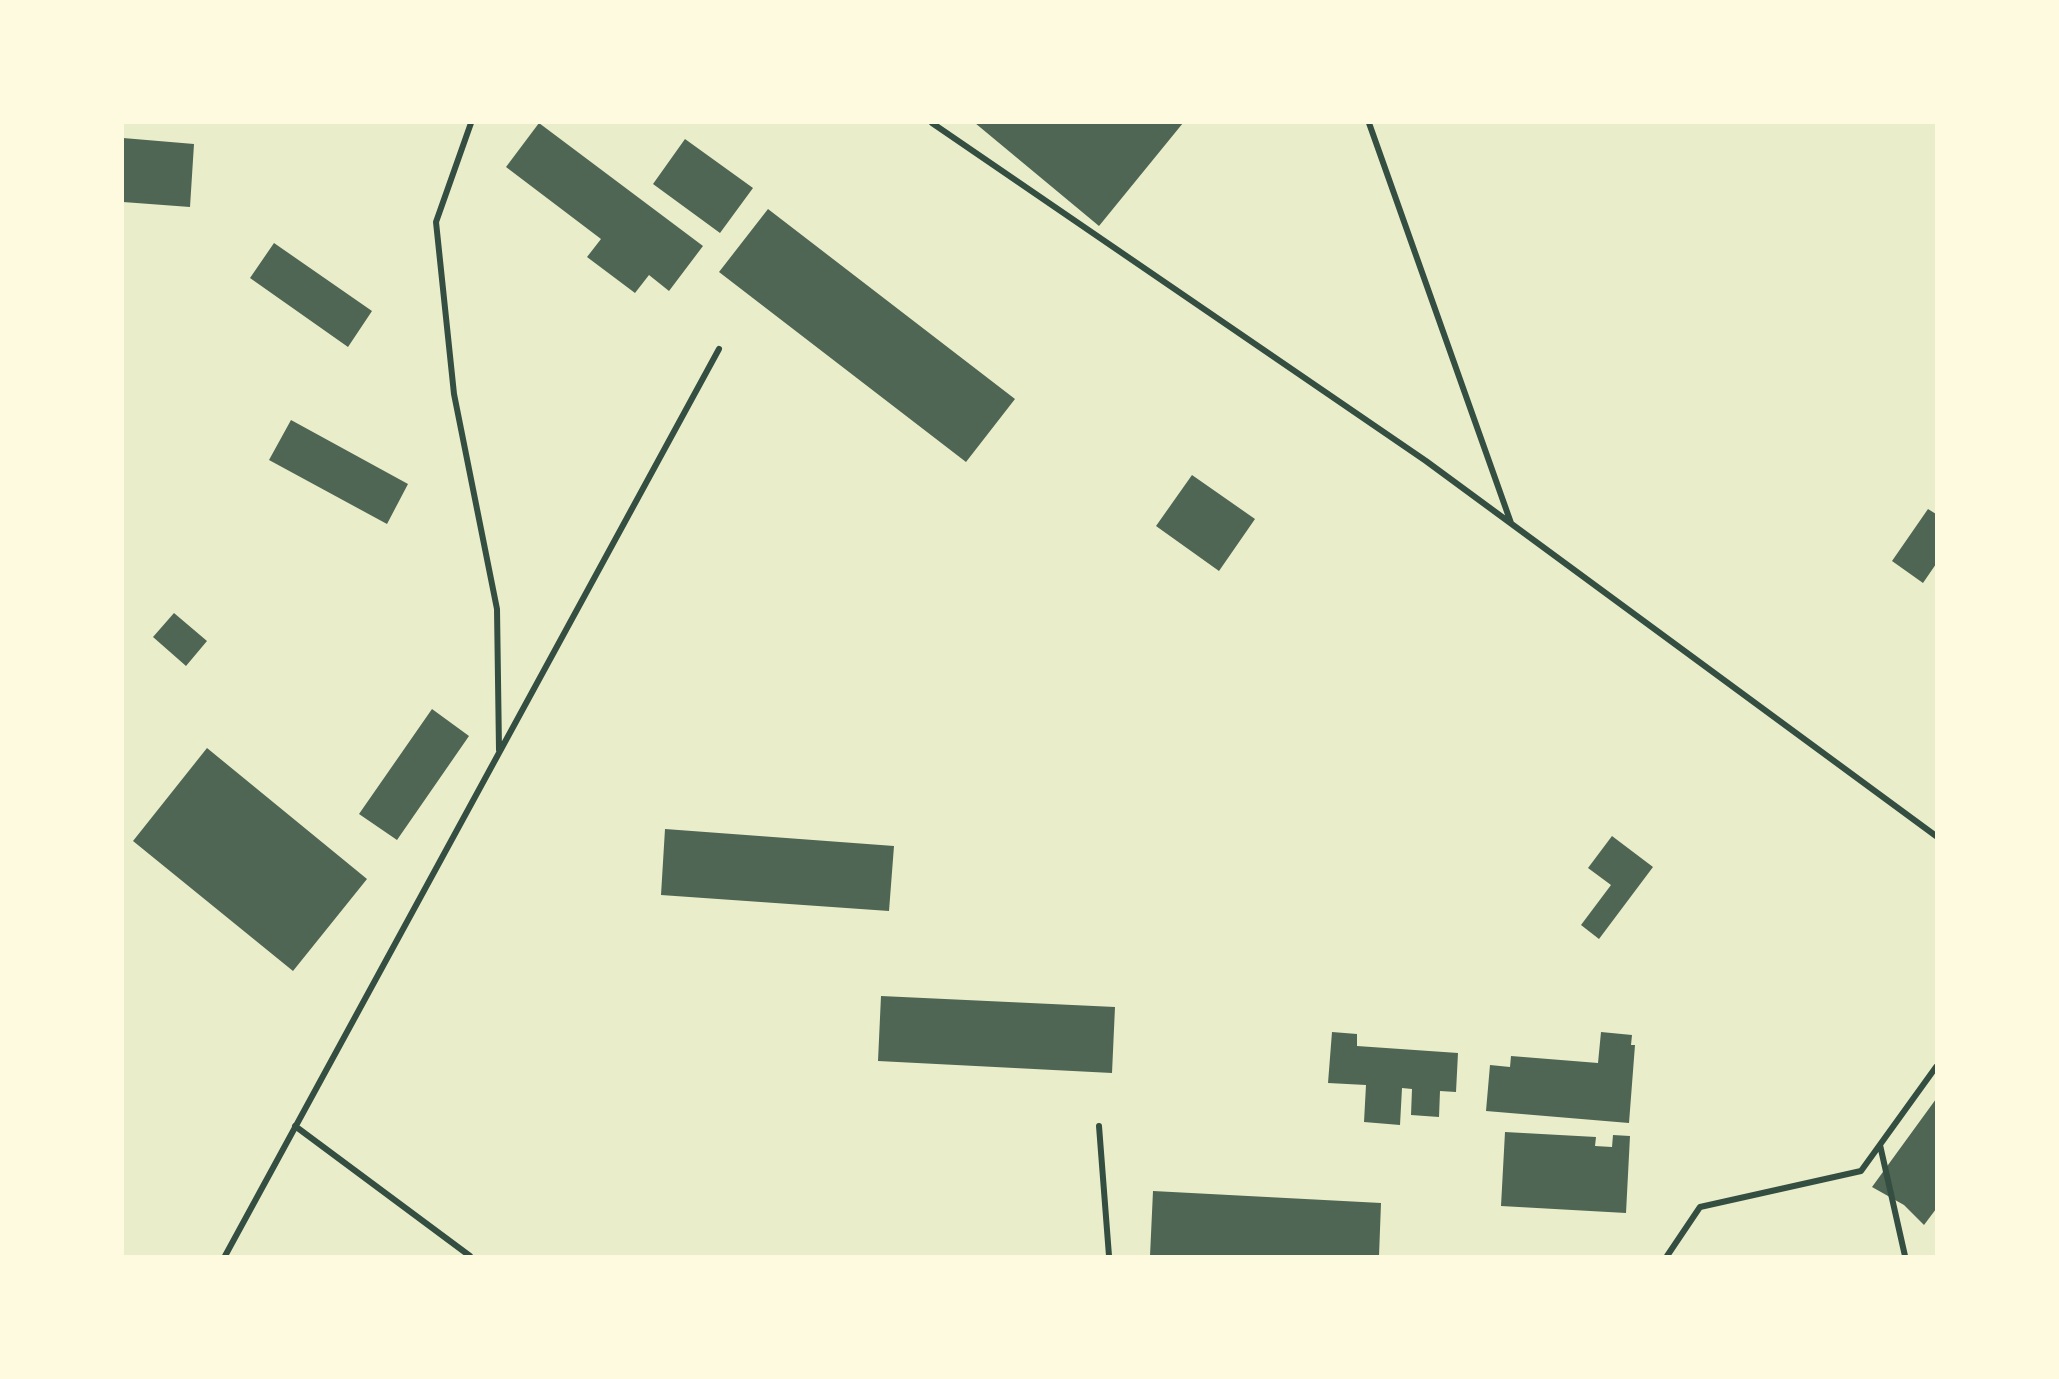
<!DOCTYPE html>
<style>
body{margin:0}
#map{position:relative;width:2059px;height:1379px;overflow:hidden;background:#e9edc9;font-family:Inter,sans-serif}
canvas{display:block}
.frame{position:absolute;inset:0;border:124px solid #fefae0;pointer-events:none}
</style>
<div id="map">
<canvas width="2059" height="1379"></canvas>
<div class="frame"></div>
</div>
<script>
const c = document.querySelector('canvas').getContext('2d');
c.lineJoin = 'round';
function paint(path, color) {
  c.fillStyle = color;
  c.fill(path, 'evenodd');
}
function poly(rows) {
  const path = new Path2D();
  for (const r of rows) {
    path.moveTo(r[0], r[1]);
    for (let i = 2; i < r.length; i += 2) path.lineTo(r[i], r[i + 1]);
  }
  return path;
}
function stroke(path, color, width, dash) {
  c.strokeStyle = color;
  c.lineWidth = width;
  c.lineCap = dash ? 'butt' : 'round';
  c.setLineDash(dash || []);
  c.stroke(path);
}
const building = poly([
 [539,123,703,246,669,291,649,275,635,293,587,257,601,239,506,167],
 [975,123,1183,123,1099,226],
 [123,138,194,144,190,207,123,202],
 [685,139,753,188,720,233,653,184],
 [768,209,1015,399,966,462,719,272],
 [274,243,372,311,348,347,250,278],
 [291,420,408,484,387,524,269,460],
 [1192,475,1255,519,1219,571,1156,526],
 [1928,509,1936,514,1936,564,1923,583,1892,561],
 [174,613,207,641,186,666,153,637],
 [432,709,469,736,397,840,359,814],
 [207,748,367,879,293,971,133,841],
 [665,829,894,846,889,911,661,895],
 [1612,836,1653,867,1599,939,1581,925,1611,885,1588,868],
 [881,996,1115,1007,1112,1073,878,1061],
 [1332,1032,1357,1034,1357,1046,1458,1053,1456,1092,1440,1091,1439,1117,1411,1115,1412,1089,1402,1088,1400,1125,1364,1122,1366,1085,1328,1083],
 [1601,1032,1632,1035,1631,1045,1635,1045,1629,1123,1486,1111,1490,1065,1510,1067,1511,1056,1598,1063],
 [1936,1099,1936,1209,1924,1225,1904,1205,1872,1187],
 [1505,1132,1596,1137,1595,1146,1612,1147,1613,1135,1630,1136,1626,1213,1501,1206],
 [1153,1191,1381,1203,1379,1256,1150,1256]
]);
const minor = poly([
 [471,123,436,222,454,394,497,609,499,750],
 [932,123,1426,461,1936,836],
 [1369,123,1511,523],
 [295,1126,470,1256],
 [1099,1126,1109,1256],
 [1880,1145,1905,1256],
 [225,1256,719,349],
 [1667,1256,1700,1207,1861,1171,1936,1067]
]);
paint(building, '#4f6655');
stroke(minor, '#344e41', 6);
</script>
